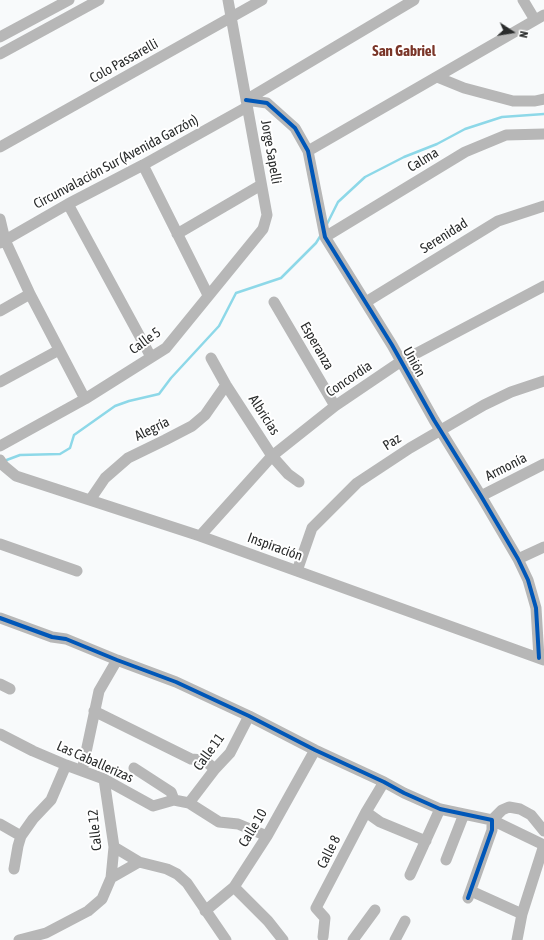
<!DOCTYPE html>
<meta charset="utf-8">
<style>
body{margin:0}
#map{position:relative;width:544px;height:940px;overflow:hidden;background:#f8fafb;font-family:"Asap Condensed",sans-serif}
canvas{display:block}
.north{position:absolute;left:492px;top:12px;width:40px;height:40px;-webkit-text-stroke:3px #fff;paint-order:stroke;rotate:102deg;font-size:11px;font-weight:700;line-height:16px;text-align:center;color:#2a2c2c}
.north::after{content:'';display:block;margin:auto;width:14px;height:18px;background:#2a2c2c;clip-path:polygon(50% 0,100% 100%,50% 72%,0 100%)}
</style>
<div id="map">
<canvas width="544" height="940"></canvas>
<div class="north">N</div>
</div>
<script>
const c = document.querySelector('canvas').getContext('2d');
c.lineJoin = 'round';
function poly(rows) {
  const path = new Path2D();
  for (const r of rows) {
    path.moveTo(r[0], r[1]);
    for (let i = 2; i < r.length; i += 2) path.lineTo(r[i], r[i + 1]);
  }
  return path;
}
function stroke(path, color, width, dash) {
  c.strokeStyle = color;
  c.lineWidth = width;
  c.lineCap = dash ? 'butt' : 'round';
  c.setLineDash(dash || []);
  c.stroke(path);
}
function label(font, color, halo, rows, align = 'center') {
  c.font = font + ' "Asap Condensed",sans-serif';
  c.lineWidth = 4;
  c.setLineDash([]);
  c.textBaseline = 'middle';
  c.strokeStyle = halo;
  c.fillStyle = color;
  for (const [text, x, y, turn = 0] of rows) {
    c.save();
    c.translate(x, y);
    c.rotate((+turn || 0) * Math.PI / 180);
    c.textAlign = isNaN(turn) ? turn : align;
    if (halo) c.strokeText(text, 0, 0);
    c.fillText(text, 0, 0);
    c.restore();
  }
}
const stream = poly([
 [327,224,338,202,365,177,404,157,437,144,465,129,502,117,544,114],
 [4,461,20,455,60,454,70,448,74,435,115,406,129,401,159,394,171,378,219,326,236,293,281,278,316,243,321,235]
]);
const minor = poly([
 [523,0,535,20],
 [0,37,69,0],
 [0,54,99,0],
 [437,77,464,88,513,101,535,101,544,99],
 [246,100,267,103,295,128,308,151,325,237,392,345,434,420,481,496,518,559,528,580,536,608,539,658],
 [246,100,414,0],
 [0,147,262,0],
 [308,151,544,15],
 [143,165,208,295],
 [68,204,151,357],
 [0,219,5,240,30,294,85,399],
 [177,234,261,185],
 [325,237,465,152,506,135,544,134],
 [0,243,68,204,143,165,247,107],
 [274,302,335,406],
 [366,302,498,221,544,206],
 [0,311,30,294],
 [211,358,226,385,272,456,288,474,299,482],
 [0,382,59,350],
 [0,446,85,399,166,348,263,229,267,215,228,0],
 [0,460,4,466,16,476,200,536,544,660],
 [481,496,544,464],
 [90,500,105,478,128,458,165,440,192,426,205,415,226,385],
 [200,536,272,456,335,406,400,362,544,286],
 [0,544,77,571],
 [518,559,544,547],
 [297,571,312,528,357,483,410,448,484,405,511,392,544,381],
 [0,618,52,637,66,639,117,660,176,682,249,716,315,750,384,782,404,793,440,809,492,820,492,830,468,898],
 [0,684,10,689],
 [94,711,191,759,204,760,215,769],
 [0,734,33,751,66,765,104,779,153,806,174,800,189,803,219,822,238,824,267,836],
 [134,768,171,792,174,800],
 [82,771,99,691,117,660],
 [104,779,114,847,111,878],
 [189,803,215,769,230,753,249,716],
 [366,812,380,822,426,841],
 [0,824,21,836],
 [544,831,531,815,520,809,509,807,502,810,492,820,544,845],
 [114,847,139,862],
 [446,860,464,814],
 [14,869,18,846,21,836,33,819,51,800,66,765],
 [410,875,440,809],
 [234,887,268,921,283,940],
 [471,891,522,914],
 [205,911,234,887,267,836,315,750],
 [323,937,325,918,316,908,366,812,384,782],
 [19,940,46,933,88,911,102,899,111,878,139,862,167,869,177,874,187,883,226,940],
 [353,940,375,910],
 [395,940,405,921],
 [517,940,522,914,544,845]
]);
const cycleway = poly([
 [246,100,267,103,295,128,308,151,325,237,392,345,434,420,481,496,518,559,528,580,536,608,539,658],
 [0,618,52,637,66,639,117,660,176,682,249,716,315,750,384,782,404,793,440,809,492,820,492,830,468,898]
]);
const streetNames = [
 ["Colo Passarelli",124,61,-29],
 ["Jorge Sapelli",271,152,80],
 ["Calma",423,160,-31],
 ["Circunvalación Sur (Avenida Garzón)",116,162,-28],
 ["Serenidad",444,236,-32],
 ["Calle 5",145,341,-36],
 ["Esperanza",317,346,60],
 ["Unión",414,362,61],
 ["Concordia",349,379,-34],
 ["Albricias",264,415,57],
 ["Alegría",152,429,-26],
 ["Paz",392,442,-33],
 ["Armonía",506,467,-27],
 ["Inspiración",275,547,20],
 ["Calle 11",209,752,-54],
 ["Las Caballerizas",95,762,24],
 ["Calle 10",253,828,-59],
 ["Calle 12",95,830,-96],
 ["Calle 8",329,852,-63]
];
const neighbourhoodNames = [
 ["San Gabriel",404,51]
];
stroke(stream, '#8dd8e8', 2.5);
stroke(minor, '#b7b7b7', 11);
stroke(cycleway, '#0057b8', 4);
label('14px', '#2a2c2c', '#fff', streetNames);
label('bold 15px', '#7a3528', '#fff', neighbourhoodNames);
</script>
